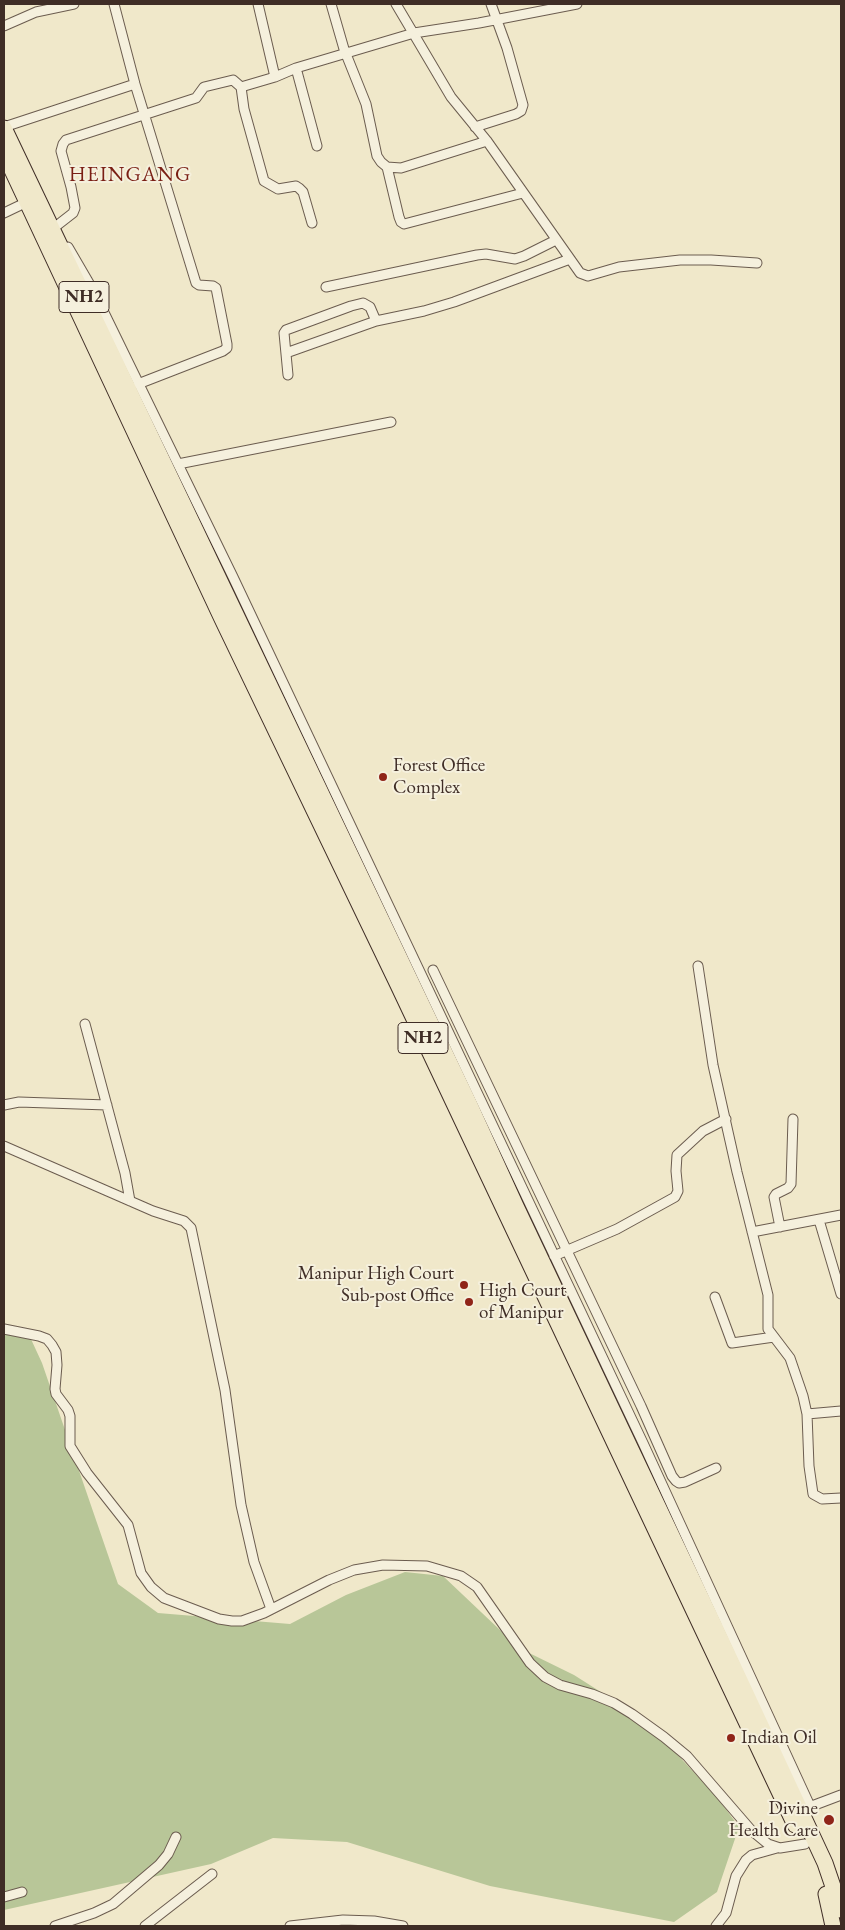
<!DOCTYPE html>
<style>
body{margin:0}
#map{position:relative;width:845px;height:1930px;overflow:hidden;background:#f0e8ca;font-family:"EB Garamond",serif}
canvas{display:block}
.frame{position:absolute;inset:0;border:5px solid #3f2d26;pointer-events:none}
</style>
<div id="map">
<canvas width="845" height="1930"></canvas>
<div class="frame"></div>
</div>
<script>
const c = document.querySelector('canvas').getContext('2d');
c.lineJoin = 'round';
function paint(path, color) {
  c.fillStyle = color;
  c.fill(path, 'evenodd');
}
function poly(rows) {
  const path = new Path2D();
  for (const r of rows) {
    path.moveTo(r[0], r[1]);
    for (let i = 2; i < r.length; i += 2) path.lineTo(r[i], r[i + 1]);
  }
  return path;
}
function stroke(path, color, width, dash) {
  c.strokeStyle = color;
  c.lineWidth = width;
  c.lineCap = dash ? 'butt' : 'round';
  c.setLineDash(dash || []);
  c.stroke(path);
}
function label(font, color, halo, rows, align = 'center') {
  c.font = font + ' "EB Garamond",serif';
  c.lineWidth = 4;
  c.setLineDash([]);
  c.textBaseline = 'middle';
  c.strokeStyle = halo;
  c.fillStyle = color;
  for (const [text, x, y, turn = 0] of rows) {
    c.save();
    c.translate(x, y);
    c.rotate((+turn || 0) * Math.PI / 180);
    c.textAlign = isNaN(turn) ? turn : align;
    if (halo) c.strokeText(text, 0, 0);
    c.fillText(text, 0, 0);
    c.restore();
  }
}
const green = poly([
 [4,1327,30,1337,42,1363,118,1584,158,1613,290,1624,346,1595,405,1572,443,1576,519,1648,574,1675,645,1720,717,1797,739,1827,717,1892,674,1922,490,1886,347,1842,273,1838,211,1864,4,1910]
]);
const minor = poly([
 [114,4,135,84,196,283,199,285,213,286,216,288,227,344,227,348,223,351,138,384],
 [258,4,275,77],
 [331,4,344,49,366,104,377,156,381,162,387,167,401,168,487,141],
 [396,4,451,97,487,141,580,273,588,276,619,267,680,260,711,260,757,263],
 [4,26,36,12,74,4],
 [296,68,317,146],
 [4,127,135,84],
 [475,127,516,114,521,111,523,105,507,48,491,4],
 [387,167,399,217,401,222,404,224,523,193],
 [4,213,27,202],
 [312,223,303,192,299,188,296,186,278,189,264,181,244,109,241,87,275,77,296,68,414,33,479,23,577,4],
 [55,227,73,213,75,208,71,187,61,151,63,144,66,140,196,98,204,87,233,80,241,87],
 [68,247,93,290,233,577,643,1443,810,1806],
 [326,287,477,255,486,254,515,259,524,256,556,240],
 [286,353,376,321,424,311,454,302,570,259],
 [288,375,284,333,286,330,351,306,363,303,370,307,376,321],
 [178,464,391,422],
 [698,966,713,1065,737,1172,768,1295,768,1329,790,1358,803,1396,807,1414,809,1466,813,1494,822,1499,841,1498],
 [433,970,641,1406,672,1476,676,1481,679,1483,685,1482,716,1468],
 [85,1024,125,1173,130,1201],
 [4,1105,19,1102,107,1105],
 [4,1146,153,1211,184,1221,191,1228,225,1390,241,1505,254,1562,271,1609],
 [819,1220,841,1294],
 [780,1227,774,1197,776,1194,788,1188,791,1184,793,1119],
 [752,1232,841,1215],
 [554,1256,617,1229,675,1197,678,1191,676,1171,677,1155,703,1131,726,1119],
 [715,1297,732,1343,774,1337],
 [4,1329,39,1336,47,1339,52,1345,56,1352,57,1365,55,1389,56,1394,68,1410,70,1416,70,1446,87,1473,128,1525,141,1573,151,1587,164,1598,219,1619,232,1621,242,1621,264,1613,329,1580,354,1570,383,1565,427,1566,461,1576,477,1587,530,1663,545,1677,560,1685,592,1694,614,1703,632,1714,664,1737,687,1756,751,1830,768,1844,780,1848,805,1844],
 [807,1414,841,1411],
 [804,1809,841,1795],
 [4,1897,22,1892],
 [55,1926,94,1913,113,1904,159,1865,168,1854,176,1837],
 [145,1926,212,1874],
 [290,1926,343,1920,374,1921,403,1926],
 [716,1926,726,1913,736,1876,746,1860,752,1855,777,1848]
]);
const trunk = poly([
 [4,128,469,1103,516,1206,709,1614,825,1863,841,1910],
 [4,153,222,619,398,985,795,1825],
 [826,1894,833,1926]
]);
const markers = [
 [383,777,5,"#8f2418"],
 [464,1285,5,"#8f2418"],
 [469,1302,5,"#8f2418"],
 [731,1738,5,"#8f2418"],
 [829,1820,6,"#8f2418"]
];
const shields = [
 [84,297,50],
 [423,1038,50]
];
const shieldNames = [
 ["NH2",84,297],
 ["NH2",423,1038]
];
const poiNames = [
 ["Forest Office",393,766],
 ["Complex",393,788],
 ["Manipur High Court",454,1274,"right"],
 ["Sub-post Office",454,1296,"right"],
 ["High Court",479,1291],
 ["of Manipur",479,1313],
 ["Indian Oil",741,1738],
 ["Divine",818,1809,"right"],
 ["Health Care",818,1831,"right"]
];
const quarterNames = [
 ["HEINGANG",130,175]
];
paint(green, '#b8c698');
stroke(minor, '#6b5c4f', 11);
stroke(trunk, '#3f2d26', 17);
stroke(minor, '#f5f0dd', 9);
stroke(trunk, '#f0e8ca', 15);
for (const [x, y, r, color] of markers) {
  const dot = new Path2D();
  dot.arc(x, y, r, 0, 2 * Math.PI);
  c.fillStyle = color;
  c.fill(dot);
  stroke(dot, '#f5f0dd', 2);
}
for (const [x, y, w] of shields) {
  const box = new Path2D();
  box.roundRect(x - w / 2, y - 15.5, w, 31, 4);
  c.fillStyle = '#f5f0dd';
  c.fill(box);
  stroke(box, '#3f2d26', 1);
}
label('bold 18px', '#3f2d26', null, shieldNames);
label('19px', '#3f2d26', '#f5f0dd', poiNames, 'left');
c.letterSpacing = '1px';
label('21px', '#7a1f14', '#f5f0dd', quarterNames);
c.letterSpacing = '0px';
</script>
